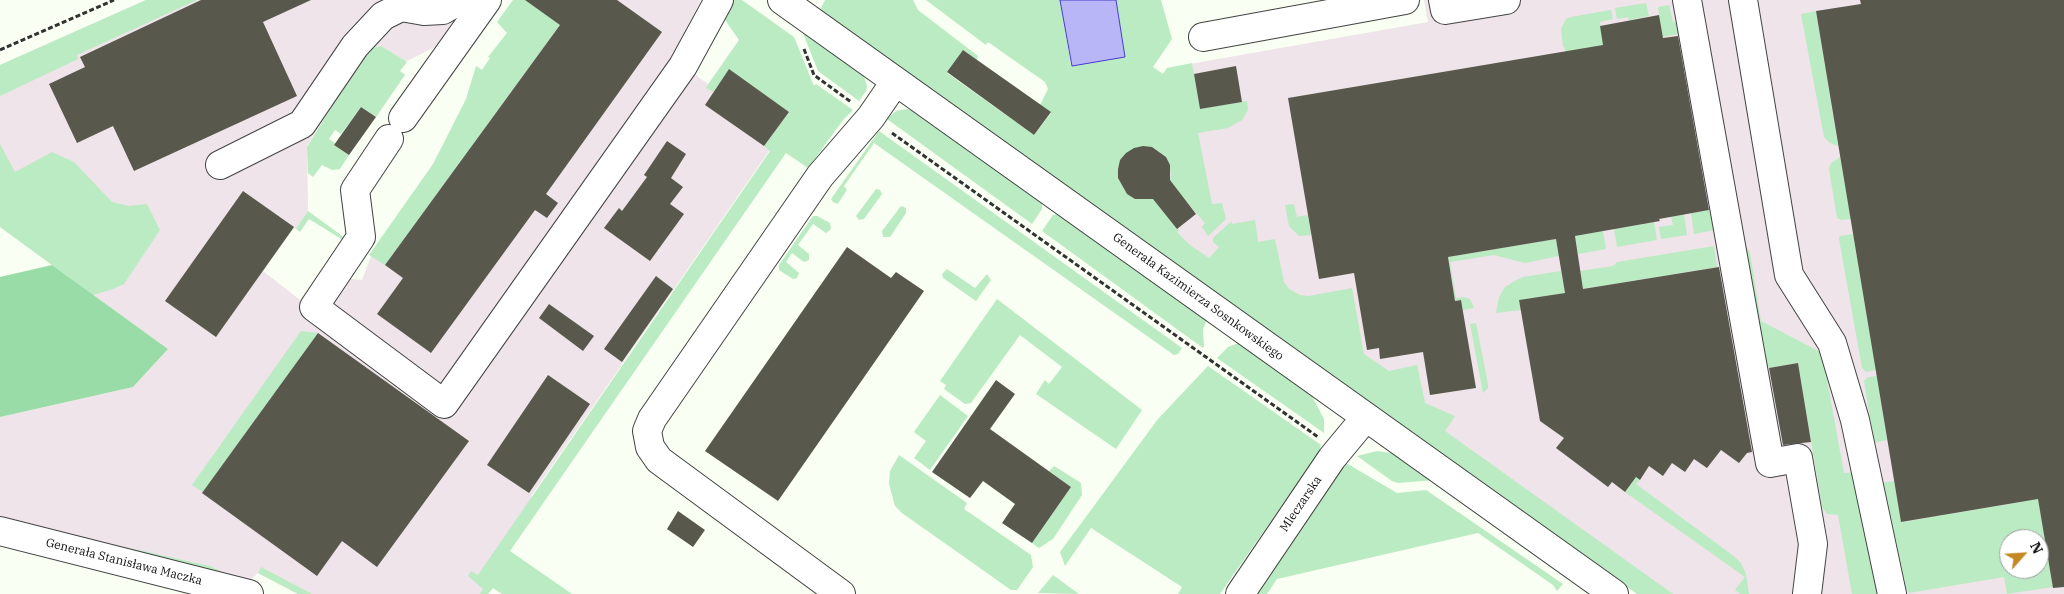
<!DOCTYPE html>
<meta charset="utf-8">
<style>
body{margin:0}
#map{position:relative;width:2064px;height:594px;overflow:hidden;background:#f9fff2;font-family:"IBM Plex Serif",serif}
canvas{display:block}
.north{position:absolute;left:1999px;top:529px;width:50px;height:50px;box-sizing:border-box;background:#fff;border:1px solid #9f9f9f;border-radius:50%;rotate:64deg;font-size:14px;font-weight:700;line-height:20px;text-align:center;color:#101010}
.north::after{content:'';display:block;margin:auto;width:18px;height:22px;background:#c48724;clip-path:polygon(50% 0,100% 100%,50% 72%,0 100%)}
</style>
<div id="map">
<canvas width="2064" height="594"></canvas>
<div class="north">N</div>
</div>
<script>
const c = document.querySelector('canvas').getContext('2d');
c.lineJoin = 'round';
function paint(path, color) {
  c.fillStyle = color;
  c.fill(path, 'evenodd');
}
function poly(rows) {
  const path = new Path2D();
  for (const r of rows) {
    path.moveTo(r[0], r[1]);
    for (let i = 2; i < r.length; i += 2) path.lineTo(r[i], r[i + 1]);
  }
  return path;
}
function stroke(path, color, width, dash) {
  c.strokeStyle = color;
  c.lineWidth = width;
  c.lineCap = dash ? 'butt' : 'round';
  c.setLineDash(dash || []);
  c.stroke(path);
}
function label(font, color, halo, rows, align = 'center') {
  c.font = font + ' "IBM Plex Serif",serif';
  c.lineWidth = 5;
  c.setLineDash([]);
  c.textBaseline = 'middle';
  c.strokeStyle = halo;
  c.fillStyle = color;
  for (const [text, x, y, turn = 0] of rows) {
    c.save();
    c.translate(x, y);
    c.rotate((+turn || 0) * Math.PI / 180);
    c.textAlign = isNaN(turn) ? turn : align;
    if (halo) c.strokeText(text, 0, 0);
    c.fillText(text, 0, 0);
    c.restore();
  }
}
const industrial = poly([
 [146,0,469,0,439,45,405,62,381,46,367,49,307,146,308,213,296,229,294,228,263,271,300,300,322,268,327,266,344,278,362,280,371,256,552,0,701,0,671,57,708,84,739,40,726,21,811,90,532,495,488,594,298,594,258,573,245,585,0,527,0,417,133,387,168,349,0,227,0,65],
 [1424,0,2064,0,2064,594,1669,594,1088,180,1167,68,1428,22],
 [2009,539,2039,539,2039,569,2009,569]
]);
const green = poly([
 [146,0,197,0,77,55,78,59,0,96,0,65],
 [513,0,578,0,385,265,369,255,433,164,466,99,476,66,482,70,490,58,488,57,507,33,497,22],
 [731,0,742,0,794,37,814,86,816,84,853,110,843,120,808,168,786,153,510,551,572,594,502,594,493,588,488,594,480,594,483,589,468,576,471,571,478,575,770,151,764,146,789,112,729,70,713,92,706,88,739,40,721,14],
 [825,0,913,0,918,10,978,56,977,60,963,50,947,73,1034,135,1051,113,1040,105,1048,89,1045,82,988,42,986,45,926,0,1060,0,1071,65,1125,56,1116,0,1161,0,1172,39,1153,67,1163,74,1167,68,1192,63,1200,109,1247,101,1248,110,1242,120,1228,128,1198,133,1212,204,1222,203,1226,219,1208,236,1202,227,1205,223,1179,193,1160,208,1179,231,1177,232,1190,245,1209,258,1219,247,1213,242,1213,238,1232,221,1232,224,1255,220,1258,242,1275,239,1284,282,1289,289,1300,295,1309,296,1352,288,1364,354,1389,371,1417,365,1425,403,1455,416,1445,431,1673,594,1637,594,1434,452,819,12],
 [1152,147,1166,157,1171,173,1170,181,1152,199,1136,199,1127,194,1118,178,1118,169,1120,160],
 [1646,3,1649,16,1629,20,1628,17,1617,19,1615,8],
 [1669,5,1673,22,1684,21,1686,33,1662,37,1658,7],
 [1611,10,1613,19,1600,22,1602,36,1634,40,1566,52,1564,47,1563,47,1561,29,1566,19,1571,17],
 [1816,11,1838,146,1830,143,1824,137,1801,14],
 [801,28,863,73,867,86,866,91,859,101,818,71],
 [381,46,407,62,400,71,405,75,376,117,361,107,341,134,335,130,329,139,335,143,334,145,349,155,340,169,332,170,322,165,313,177,308,173,307,147,367,49],
 [906,109,916,111,1042,199,1042,209,1032,224,887,119,896,111],
 [879,131,1182,348,1178,354,1174,355,874,143,844,186,847,190,839,202,837,204,833,202,831,199,838,189],
 [0,144,15,172,52,152,74,162,112,202,129,206,147,204,160,230,124,284,113,289,93,295,0,227],
 [1840,157,1851,219,1841,220,1837,218,1836,212,1829,169,1831,163],
 [876,189,880,190,882,194,864,219,859,220,856,216],
 [1294,204,1297,217,1308,215,1311,235,1299,236,1289,226,1285,205],
 [901,206,906,208,906,213,890,237,883,237,882,231],
 [1717,209,1715,230,1694,234,1691,213],
 [308,211,345,238,343,240,309,219,300,232,296,229],
 [1060,214,1208,318,1203,329,1204,346,1203,348,1042,231,1053,215],
 [1684,214,1687,235,1661,239,1659,227,1673,225,1671,216],
 [813,216,817,216,830,223,831,229,826,233,813,224,798,245,809,254,809,260,804,262,792,253,786,262,799,273,797,278,793,279,779,270,779,265],
 [1654,222,1657,240,1617,247,1614,229],
 [1603,231,1606,249,1578,254,1575,236],
 [1853,234,1876,370,1866,372,1862,368,1839,239,1840,236],
 [1556,239,1559,256,1525,263,1494,255,1450,262,1456,298,1463,297,1470,299,1474,308,1463,310,1461,300,1455,301,1448,257],
 [1742,244,1746,246,1750,253,1761,321,1822,353,1844,473,1855,472,1877,594,1852,594,1838,515,1827,514,1822,507,1798,363,1770,368,1763,364],
 [1714,246,1717,267,1583,289,1580,271,1613,266,1617,262],
 [947,269,975,288,987,274,991,280,976,301,943,278,942,274],
 [1561,271,1565,293,1519,300,1521,310,1496,313,1499,297,1505,287,1515,281,1523,277],
 [997,299,1142,410,1116,449,1036,394,1045,380,1049,384,1062,367,1020,335,971,403,965,404,944,389,946,385,940,381],
 [1476,323,1488,384,1488,388,1483,393,1470,324],
 [301,331,318,333,203,492,192,485],
 [1241,342,1311,394,1324,419,1324,433,1217,358,1228,347],
 [1208,366,1321,445,1319,452,1220,594,1178,594,1182,587,1091,528,1065,566,1060,552,1158,419],
 [1877,376,1887,440,1874,443,1864,381,1868,377],
 [940,395,968,416,930,470,914,458,926,441,914,432],
 [1377,451,1392,453,1405,459,1435,480,1398,483,1392,481,1357,456],
 [899,455,967,503,964,509,1031,555,1033,567,1017,590,1011,590,902,513,895,506,889,484,890,471],
 [1346,463,1397,493,1426,490,1563,584,1557,591,1553,585,1478,533,1277,579,1267,594,1252,594,1315,503],
 [1054,466,1081,483,1082,495,1053,539,1039,548,1032,543,1071,487,1049,471],
 [1636,477,1640,480,1636,484,1735,557,1741,563,1746,574,1749,594,1740,594,1735,590,1745,577,1625,492],
 [1894,481,1902,522,2038,499,2053,587,2007,594,2004,577,1909,593,1897,575,1881,483],
 [2009,539,2039,539,2039,569,2009,569],
 [26,525,210,566,235,578],
 [261,567,312,594,298,594,258,573],
 [1053,575,1079,594,1038,593]
]);
const forest = poly([
 [52,265,168,349,133,387,0,417,0,277]
]);
const water = poly([
 [1060,0,1116,0,1125,57,1072,66,1060,0]
]);
const building = poly([
 [201,0,311,0,263,22,297,96,134,171,113,126,77,143,49,84,85,67,80,57],
 [525,0,617,0,662,32,546,194,558,203,547,218,535,210,431,353,377,314,403,278,385,265,560,25],
 [1860,0,2064,0,2064,587,2053,588,2038,499,1901,522,1816,11,1861,4],
 [1659,15,1663,38,1678,36,1709,210,1659,219,1660,221,1575,236,1583,289,1719,267,1752,452,1747,453,1739,463,1721,450,1707,468,1694,459,1685,472,1672,463,1663,476,1649,466,1640,480,1636,477,1625,492,1612,482,1608,487,1556,448,1564,438,1540,421,1519,300,1565,293,1556,239,1448,257,1455,301,1461,300,1476,388,1430,395,1423,352,1380,359,1379,348,1367,350,1354,273,1319,279,1288,98,1603,45,1600,26],
 [963,50,1051,112,1034,135,947,72],
 [1236,66,1242,102,1200,109,1194,74],
 [729,69,789,112,764,146,705,105],
 [361,107,376,117,349,155,334,145],
 [667,141,686,154,671,178,683,187,670,204,684,214,650,261,604,228,619,208,622,211,647,177,644,175],
 [1143,146,1152,147,1166,157,1170,165,1170,180,1196,214,1177,229,1153,199,1135,199,1127,194,1118,178,1118,169,1120,160,1126,153,1134,148],
 [243,191,294,227,216,337,165,301],
 [847,247,891,278,896,272,924,291,778,501,705,451],
 [656,276,673,289,622,362,604,349],
 [549,304,594,336,583,351,539,318],
 [318,333,469,441,377,567,342,541,317,576,202,493],
 [1798,363,1811,442,1783,445,1769,368],
 [548,375,590,404,529,493,487,465],
 [996,380,1015,394,990,429,1071,487,1032,543,1002,523,1015,504,983,481,970,498,932,472],
 [678,511,705,530,693,547,667,529]
]);
const path = poly([
 [804,49,814,75,851,102],
 [0,50,114,0],
 [892,133,1318,437]
]);
const minor = poly([
 [782,0,1614,594],
 [1443,0,1445,10,1506,0],
 [1687,0,1770,463,1798,458,1813,544,1807,594],
 [1743,0,1789,275,1832,343,1855,420,1892,594],
 [1203,37,1405,0],
 [403,118,487,0],
 [389,139,355,190,361,237,314,307,444,404,683,66,719,0],
 [220,165,302,124,355,46,383,16,401,7,424,11,443,10,453,4,456,0],
 [0,531,249,594],
 [841,594,659,460,650,447,647,431,652,419,820,176,871,117,895,82],
 [1240,594,1332,458,1366,417]
]);
const streetNames = [
 ["Generała Kazimierza Sosnkowskiego",1198,297,36],
 ["Mleczarska",1301,504,-56],
 ["Generała Stanisława Maczka",124,562,14]
];
paint(industrial, '#eee4e9');
paint(green, '#bbebc2');
paint(forest, '#99dca8');
paint(water, '#b9b6f7');
stroke(water, '#453bd0', 1);
paint(building, '#58594c');
stroke(minor, '#434343', 30);
stroke(path, '#323232', 3, [5, 2.5]);
stroke(minor, '#fff', 28);
label('12px', '#101010', '#fff', streetNames);
</script>
